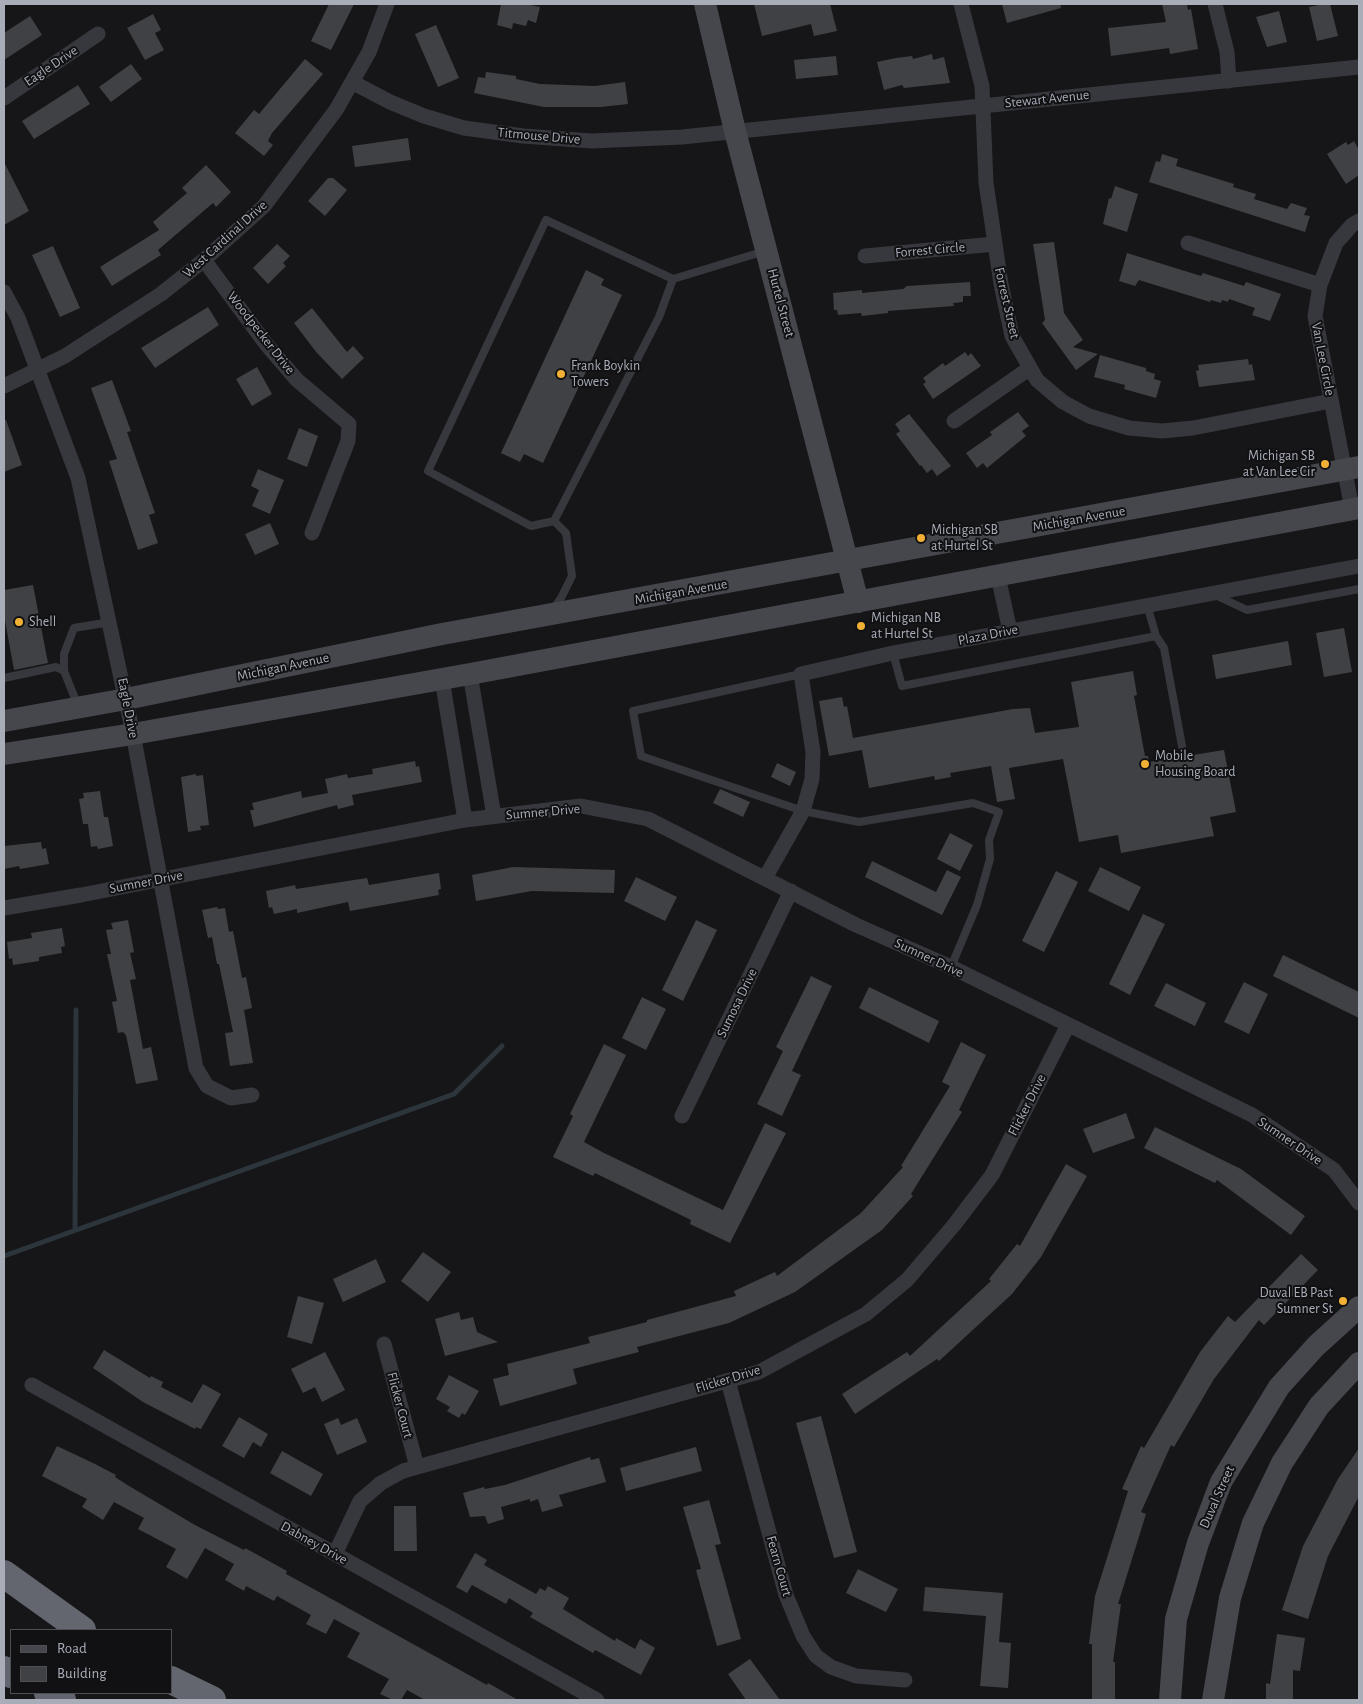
<!DOCTYPE html>
<style>
body{margin:0}
#map{position:relative;width:1363px;height:1704px;overflow:hidden;background:#161618;font-family:"Alegreya Sans",sans-serif}
canvas{display:block}
.frame{position:absolute;inset:0;border:5px solid #a8adb8;pointer-events:none}
.legend{position:absolute;left:10px;top:1629px;width:162px;height:65px;box-sizing:border-box;background:#111113;border:1px solid #4d4f55;margin:0;padding:6px 9px;list-style:none;font-size:15px;color:#a8adb8}
.legend li{display:flex;align-items:center;gap:10px;height:25px}
.legend b{width:25px;border:1px solid #4d4f55}
</style>
<div id="map">
<canvas width="1363" height="1704"></canvas>
<div class="frame"></div>
<ul class="legend">
<li><b style="height:6px;background:#45474d"></b>Road</li>
<li><b style="height:14px;background:#404145"></b>Building</li>
</ul>
</div>
<script>
const c = document.querySelector('canvas').getContext('2d');
c.lineJoin = 'round';
function poly(rows) {
  const path = new Path2D();
  for (const r of rows) {
    path.moveTo(r[0], r[1]);
    for (let i = 2; i < r.length; i += 2) path.lineTo(r[i], r[i + 1]);
  }
  return path;
}
function stroke(path, color, width, dash) {
  c.strokeStyle = color;
  c.lineWidth = width;
  c.lineCap = dash ? 'butt' : 'round';
  c.setLineDash(dash || []);
  c.stroke(path);
}
function paint(path, color) {
  c.fillStyle = color;
  c.fill(path, 'evenodd');
}
function label(font, color, halo, rows, align = 'center') {
  c.font = font + ' "Alegreya Sans",sans-serif';
  c.lineWidth = 4;
  c.setLineDash([]);
  c.textBaseline = 'middle';
  c.strokeStyle = halo;
  c.fillStyle = color;
  for (const [text, x, y, turn = 0] of rows) {
    c.save();
    c.translate(x, y);
    c.rotate((+turn || 0) * Math.PI / 180);
    c.textAlign = isNaN(turn) ? turn : align;
    if (halo) c.strokeText(text, 0, 0);
    c.fillText(text, 0, 0);
    c.restore();
  }
}
const stream = poly([
 [75,1230,76,1010],
 [4,1256,454,1094,502,1046]
]);
const building = poly([
 [329,4,354,4,331,50,311,41],
 [501,4,526,4,540,7,536,23,528,20,526,26,513,23,512,29,497,25],
 [754,4,830,4,837,31,814,36,811,24,762,36],
 [1002,4,1060,4,1061,8,1007,23],
 [1162,4,1187,4,1188,10,1191,9,1198,49,1170,54,1169,48,1111,56,1108,28,1166,22],
 [1324,4,1330,4,1338,36,1317,41,1309,7],
 [1279,11,1287,42,1267,47,1256,17],
 [153,14,161,30,155,33,164,50,145,60,127,28],
 [30,16,42,35,4,60,4,33],
 [436,25,459,78,438,87,415,34],
 [932,54,933,60,944,57,950,83,904,88,902,85,884,90,877,62,896,58,912,56,913,59],
 [836,56,838,75,796,79,794,60],
 [305,59,323,74,272,133,268,141,273,145,264,156,235,133,254,110,259,114],
 [131,64,142,79,111,102,99,87],
 [486,72,516,76,516,79,540,84,595,86,625,82,628,104,601,107,544,107,474,93,478,77,485,78],
 [78,85,90,104,34,139,22,121],
 [408,138,411,160,355,167,352,146],
 [1354,141,1359,150,1359,175,1346,184,1327,154,1346,142,1348,145],
 [1162,154,1178,159,1176,166,1234,184,1233,187,1256,194,1254,199,1287,209,1291,203,1307,208,1304,215,1310,216,1305,232,1149,182,1156,161,1160,162],
 [4,162,29,211,4,225],
 [206,165,231,192,216,207,213,203,158,250,161,255,112,286,100,267,159,230,153,222,187,193,182,188],
 [328,178,333,178,347,190,325,216,308,201],
 [1115,186,1138,194,1127,232,1103,224,1109,198,1111,199],
 [1054,242,1064,313,1083,340,1073,347,1098,354,1076,370,1042,323,1045,320,1033,244],
 [277,244,290,256,283,263,286,266,268,284,253,268],
 [53,246,80,308,60,317,32,255],
 [1127,253,1201,276,1203,273,1244,286,1246,282,1281,294,1270,321,1252,315,1255,308,1229,299,1228,302,1222,300,1221,303,1211,300,1210,302,1139,280,1135,286,1119,281],
 [586,270,604,279,601,285,622,295,543,463,524,454,520,462,501,453],
 [970,282,971,296,963,296,963,302,953,303,954,306,888,311,888,313,862,316,861,313,838,315,837,310,834,310,833,293,862,290,862,293,903,289,907,286],
 [208,307,219,325,155,368,141,348],
 [312,308,347,352,353,346,364,358,342,379,317,353,294,323],
 [965,352,968,356,971,353,981,366,933,399,923,384,926,382,923,378,943,363,945,366],
 [1100,355,1146,368,1146,371,1155,374,1154,379,1161,381,1156,398,1124,389,1125,385,1094,377],
 [1248,359,1249,365,1252,364,1255,380,1199,387,1196,371,1199,370,1198,365],
 [257,367,272,394,252,406,236,379],
 [112,380,131,431,127,432,155,513,149,515,158,543,138,550,109,461,117,459,91,388],
 [1018,412,1029,426,1022,431,1026,436,987,468,983,463,977,468,966,453,992,435,990,432],
 [909,414,951,466,937,476,932,469,927,473,921,465,920,466,896,434,900,431,895,424],
 [4,420,6,420,22,465,4,472],
 [299,428,318,436,307,467,287,459],
 [258,469,284,480,270,514,252,506,259,490,251,486],
 [270,523,279,544,255,555,245,534],
 [33,585,48,663,14,670,4,615,4,590],
 [1344,628,1352,672,1324,677,1316,633],
 [1288,641,1292,665,1216,679,1212,655],
 [1133,671,1137,695,1134,696,1145,756,1148,756,1149,762,1224,750,1236,812,1210,817,1214,836,1121,853,1118,835,1079,842,1063,759,1009,768,1015,799,997,802,991,766,950,773,951,777,935,780,934,776,869,788,862,750,829,756,819,701,842,697,844,707,847,706,853,738,1013,709,1030,708,1035,733,1079,727,1071,682],
 [415,761,416,767,419,766,422,782,352,795,354,805,338,809,337,805,254,827,250,810,254,810,252,803,301,791,302,798,328,793,325,779,347,774,348,778,373,774,372,769],
 [777,763,796,772,790,786,771,777],
 [196,774,196,776,203,775,209,825,200,826,201,830,188,832,181,777],
 [720,789,750,802,743,817,713,803],
 [100,791,104,817,108,817,113,846,98,849,97,846,91,847,88,824,83,824,79,799,84,798,83,793],
 [950,833,973,845,960,871,937,859],
 [41,842,42,849,46,848,49,864,20,869,19,866,4,869,4,846],
 [872,861,936,892,947,870,961,877,942,915,865,877],
 [513,867,615,870,614,893,532,891,476,901,472,875],
 [1100,867,1141,887,1129,911,1088,891],
 [1056,871,1078,882,1044,952,1022,941],
 [439,873,441,889,438,890,439,895,350,911,348,902,297,913,297,909,274,914,272,907,269,908,266,891,295,885,296,889,367,878,369,885],
 [636,877,677,897,665,921,624,901],
 [217,907,218,909,225,908,229,932,233,931,242,978,246,977,252,1008,244,1010,253,1063,230,1066,225,1033,233,1032,219,964,217,964,212,937,208,938,202,910],
 [1143,914,1165,924,1130,995,1109,984],
 [128,920,134,952,130,953,136,979,130,980,143,1049,151,1047,158,1080,136,1084,126,1035,123,1032,118,1033,112,1002,117,1001,107,954,111,954,106,930,113,929,111,923],
 [696,920,717,930,683,1001,662,990],
 [62,928,65,946,61,947,62,953,39,957,39,961,13,965,12,958,9,959,7,942,32,938,31,933],
 [1283,955,1359,992,1359,1018,1273,976],
 [811,976,832,986,792,1071,801,1075,782,1116,757,1104,783,1051,776,1047],
 [1244,982,1268,994,1249,1034,1224,1022],
 [1166,983,1206,1003,1195,1026,1154,1006],
 [869,987,939,1021,929,1043,859,1008],
 [642,997,666,1009,646,1050,622,1038],
 [961,1042,986,1055,959,1110,962,1112,911,1194,913,1196,882,1230,795,1292,729,1323,637,1347,639,1352,573,1369,577,1384,500,1406,493,1379,509,1375,507,1364,590,1343,588,1337,647,1322,647,1320,736,1296,734,1291,775,1272,777,1276,861,1213,903,1167,901,1166,950,1086,942,1082],
 [604,1044,626,1055,584,1142,604,1153,723,1210,765,1123,786,1133,730,1243,690,1224,691,1220,595,1173,593,1176,553,1157,573,1116,570,1114],
 [1126,1113,1135,1138,1093,1153,1083,1129],
 [1155,1127,1241,1169,1305,1216,1291,1235,1217,1180,1215,1183,1144,1148],
 [1066,1164,1087,1176,1041,1257,1012,1294,939,1361,937,1359,855,1414,842,1394,907,1352,910,1356,991,1281,989,1279,1017,1244,1020,1246],
 [423,1252,451,1272,428,1302,401,1281],
 [1301,1254,1318,1270,1264,1325,1259,1320,1214,1379,1174,1447,1171,1445,1141,1512,1146,1514,1118,1604,1121,1604,1113,1662,1115,1662,1115,1700,1092,1700,1092,1644,1089,1644,1095,1596,1128,1491,1122,1489,1141,1446,1144,1448,1200,1352,1228,1316,1235,1322],
 [376,1259,386,1282,343,1302,333,1279],
 [298,1296,324,1303,312,1344,287,1337],
 [459,1312,461,1320,473,1317,477,1332,498,1342,445,1356,435,1319],
 [104,1350,150,1378,151,1376,163,1382,161,1387,192,1403,203,1384,221,1394,201,1429,196,1427,195,1429,143,1402,93,1368],
 [325,1352,345,1390,322,1402,315,1387,303,1393,291,1369],
 [449,1375,479,1391,465,1415,462,1413,459,1418,447,1411,450,1407,436,1399],
 [821,1416,857,1552,834,1558,796,1423],
 [239,1417,268,1434,261,1447,253,1442,244,1458,222,1446],
 [338,1418,341,1425,357,1418,367,1442,337,1455,324,1424],
 [57,1446,95,1464,116,1475,115,1477,129,1486,195,1525,244,1550,245,1548,287,1571,286,1574,310,1587,487,1685,488,1683,518,1700,425,1700,407,1690,401,1700,393,1700,380,1694,389,1679,347,1657,360,1633,334,1619,326,1634,306,1624,311,1615,277,1596,274,1601,246,1586,244,1591,225,1580,234,1564,205,1548,187,1579,166,1567,176,1549,138,1529,144,1518,114,1502,103,1520,82,1507,87,1499,42,1476],
 [696,1447,702,1471,626,1491,620,1468],
 [1359,1448,1359,1496,1328,1556,1308,1619,1282,1610,1303,1546,1338,1479],
 [282,1451,323,1474,311,1496,270,1473],
 [590,1457,591,1460,599,1458,606,1482,559,1495,563,1506,542,1512,538,1499,530,1502,530,1499,501,1507,504,1519,488,1524,485,1516,470,1517,463,1493,484,1487,485,1489,505,1485],
 [709,1500,721,1544,715,1545,741,1639,717,1646,696,1570,701,1569,683,1507],
 [394,1506,416,1506,417,1551,394,1551],
 [475,1553,487,1560,484,1565,536,1594,540,1588,545,1591,548,1586,569,1598,563,1609,615,1641,616,1638,635,1649,640,1639,655,1648,641,1675,601,1653,595,1650,593,1653,530,1617,533,1613,509,1598,506,1604,472,1585,467,1593,456,1587],
 [858,1569,898,1589,886,1612,846,1593],
 [925,1587,1003,1593,999,1642,1011,1643,1008,1688,980,1686,986,1616,923,1611],
 [1277,1634,1305,1638,1300,1671,1293,1670,1293,1700,1266,1700,1266,1683,1270,1684],
 [750,1659,780,1700,746,1700,728,1674]
]);
const lane = poly([
 [554,521,659,317,673,279],
 [1215,595,1247,610,1359,589],
 [1147,605,1156,636,1164,648,1182,746],
 [554,608,561,598,572,576,566,533,554,521,531,526,428,471,546,220,673,279,765,251],
 [893,653,902,686,1156,636],
 [64,671,64,654,74,628,110,622],
 [801,674,633,711,641,756,803,811,859,822,973,803,999,812,989,840,990,859,977,905,951,967],
 [4,678,56,667,64,671,78,706]
]);
const street = poly([
 [961,4,982,86,986,183,1001,284,1012,336,1037,380,1063,402,1089,416,1129,428,1162,431,1193,428,1331,401],
 [1215,4,1227,52,1229,81],
 [352,82,390,102,424,116,464,128,523,136,592,141,682,137,1359,67],
 [4,98,98,34],
 [1188,243,1320,285],
 [865,256,995,244],
 [204,260,266,344,297,380,349,424,348,441,312,533],
 [4,292,18,318,78,478,133,734,196,1068,207,1086,231,1098,252,1095],
 [4,386,65,356,161,294,204,260,264,206,336,110,369,52,387,4],
 [954,421,1030,368],
 [1352,509,1315,316,1320,285,1336,243,1352,225,1359,221],
 [998,576,1010,631],
 [470,674,494,816],
 [442,679,465,820],
 [765,878,803,811,812,779,813,752,801,674,893,653,1359,566],
 [4,908,81,895,465,820,581,806,648,819,856,925,951,967,1252,1115,1334,1170,1359,1203],
 [682,1116,791,891],
 [384,1344,417,1467],
 [728,1381,786,1595,803,1636,816,1656,831,1667,856,1676,905,1680],
 [32,1385,597,1700],
 [335,1554,360,1501,381,1483,403,1471,759,1372,866,1314,907,1280,954,1225,992,1175,1068,1025]
]);
const secondary = poly([
 [705,4,735,131,858,602],
 [4,721,126,699,442,634,1359,467],
 [4,754,133,734,470,674,1359,508],
 [1170,1700,1176,1619,1198,1543,1221,1482,1279,1387,1316,1346,1359,1307],
 [1213,1700,1230,1598,1253,1523,1282,1463,1319,1406,1359,1363]
]);
const highway = poly([
 [4,1574,82,1630],
 [4,1670,11,1674],
 [171,1680,212,1700],
 [48,1693,62,1700]
]);
const markers = [
 [561,374,5,"#f2b134"],
 [1325,464,5,"#f2b134"],
 [921,538,5,"#f2b134"],
 [19,622,5,"#f2b134"],
 [861,626,5,"#f2b134"],
 [1145,764,5,"#f2b134"],
 [1343,1301,5,"#f2b134"]
];
const streetNames = [
 ["Eagle Drive",51,66,-34],
 ["Stewart Avenue",1047,99,-6],
 ["Titmouse Drive",539,136,5],
 ["West Cardinal Drive",225,239,-42],
 ["Forrest Circle",930,250,-5],
 ["Hurtel Street",781,303,75],
 ["Forrest Street",1007,303,77],
 ["Woodpecker Drive",261,333,52],
 ["Van Lee Circle",1323,359,79],
 ["Michigan Avenue",1079,519,-10],
 ["Michigan Avenue",681,592,-10],
 ["Plaza Drive",988,635,-11],
 ["Michigan Avenue",283,667,-12],
 ["Eagle Drive",128,708,79],
 ["Sumner Drive",543,812,-5],
 ["Sumner Drive",146,882,-11],
 ["Sumner Drive",929,958,25],
 ["Sumosa Drive",737,1003,-64],
 ["Flicker Drive",1027,1105,-63],
 ["Sumner Drive",1290,1141,34],
 ["Flicker Drive",728,1379,-17],
 ["Flicker Court",400,1405,75],
 ["Duval Street",1217,1497,-66],
 ["Dabney Drive",314,1543,29],
 ["Fearn Court",779,1566,74]
];
const poiNames = [
 ["Frank Boykin",571,366],
 ["Towers",571,382],
 ["Michigan SB",1315,456,"right"],
 ["at Van Lee Cir",1315,472,"right"],
 ["Michigan SB",931,530],
 ["at Hurtel St",931,546],
 ["Michigan NB",871,618],
 ["at Hurtel St",871,634],
 ["Shell",29,622],
 ["Mobile",1155,756],
 ["Housing Board",1155,772],
 ["Duval EB Past",1333,1293,"right"],
 ["Sumner St",1333,1309,"right"]
];
stroke(stream, '#2c353c', 5);
paint(building, '#404145');
stroke(lane, '#37383d', 8);
stroke(street, '#37383d', 15);
stroke(secondary, '#45474d', 22);
stroke(highway, '#63666e', 28);
for (const [x, y, r, color] of markers) {
  const dot = new Path2D();
  dot.arc(x, y, r, 0, 2 * Math.PI);
  c.fillStyle = color;
  c.fill(dot);
  stroke(dot, '#111113', 2);
}
label('14px', '#a8adb8', '#111113', streetNames);
label('14px', '#a8adb8', '#111113', poiNames, 'left');
</script>
